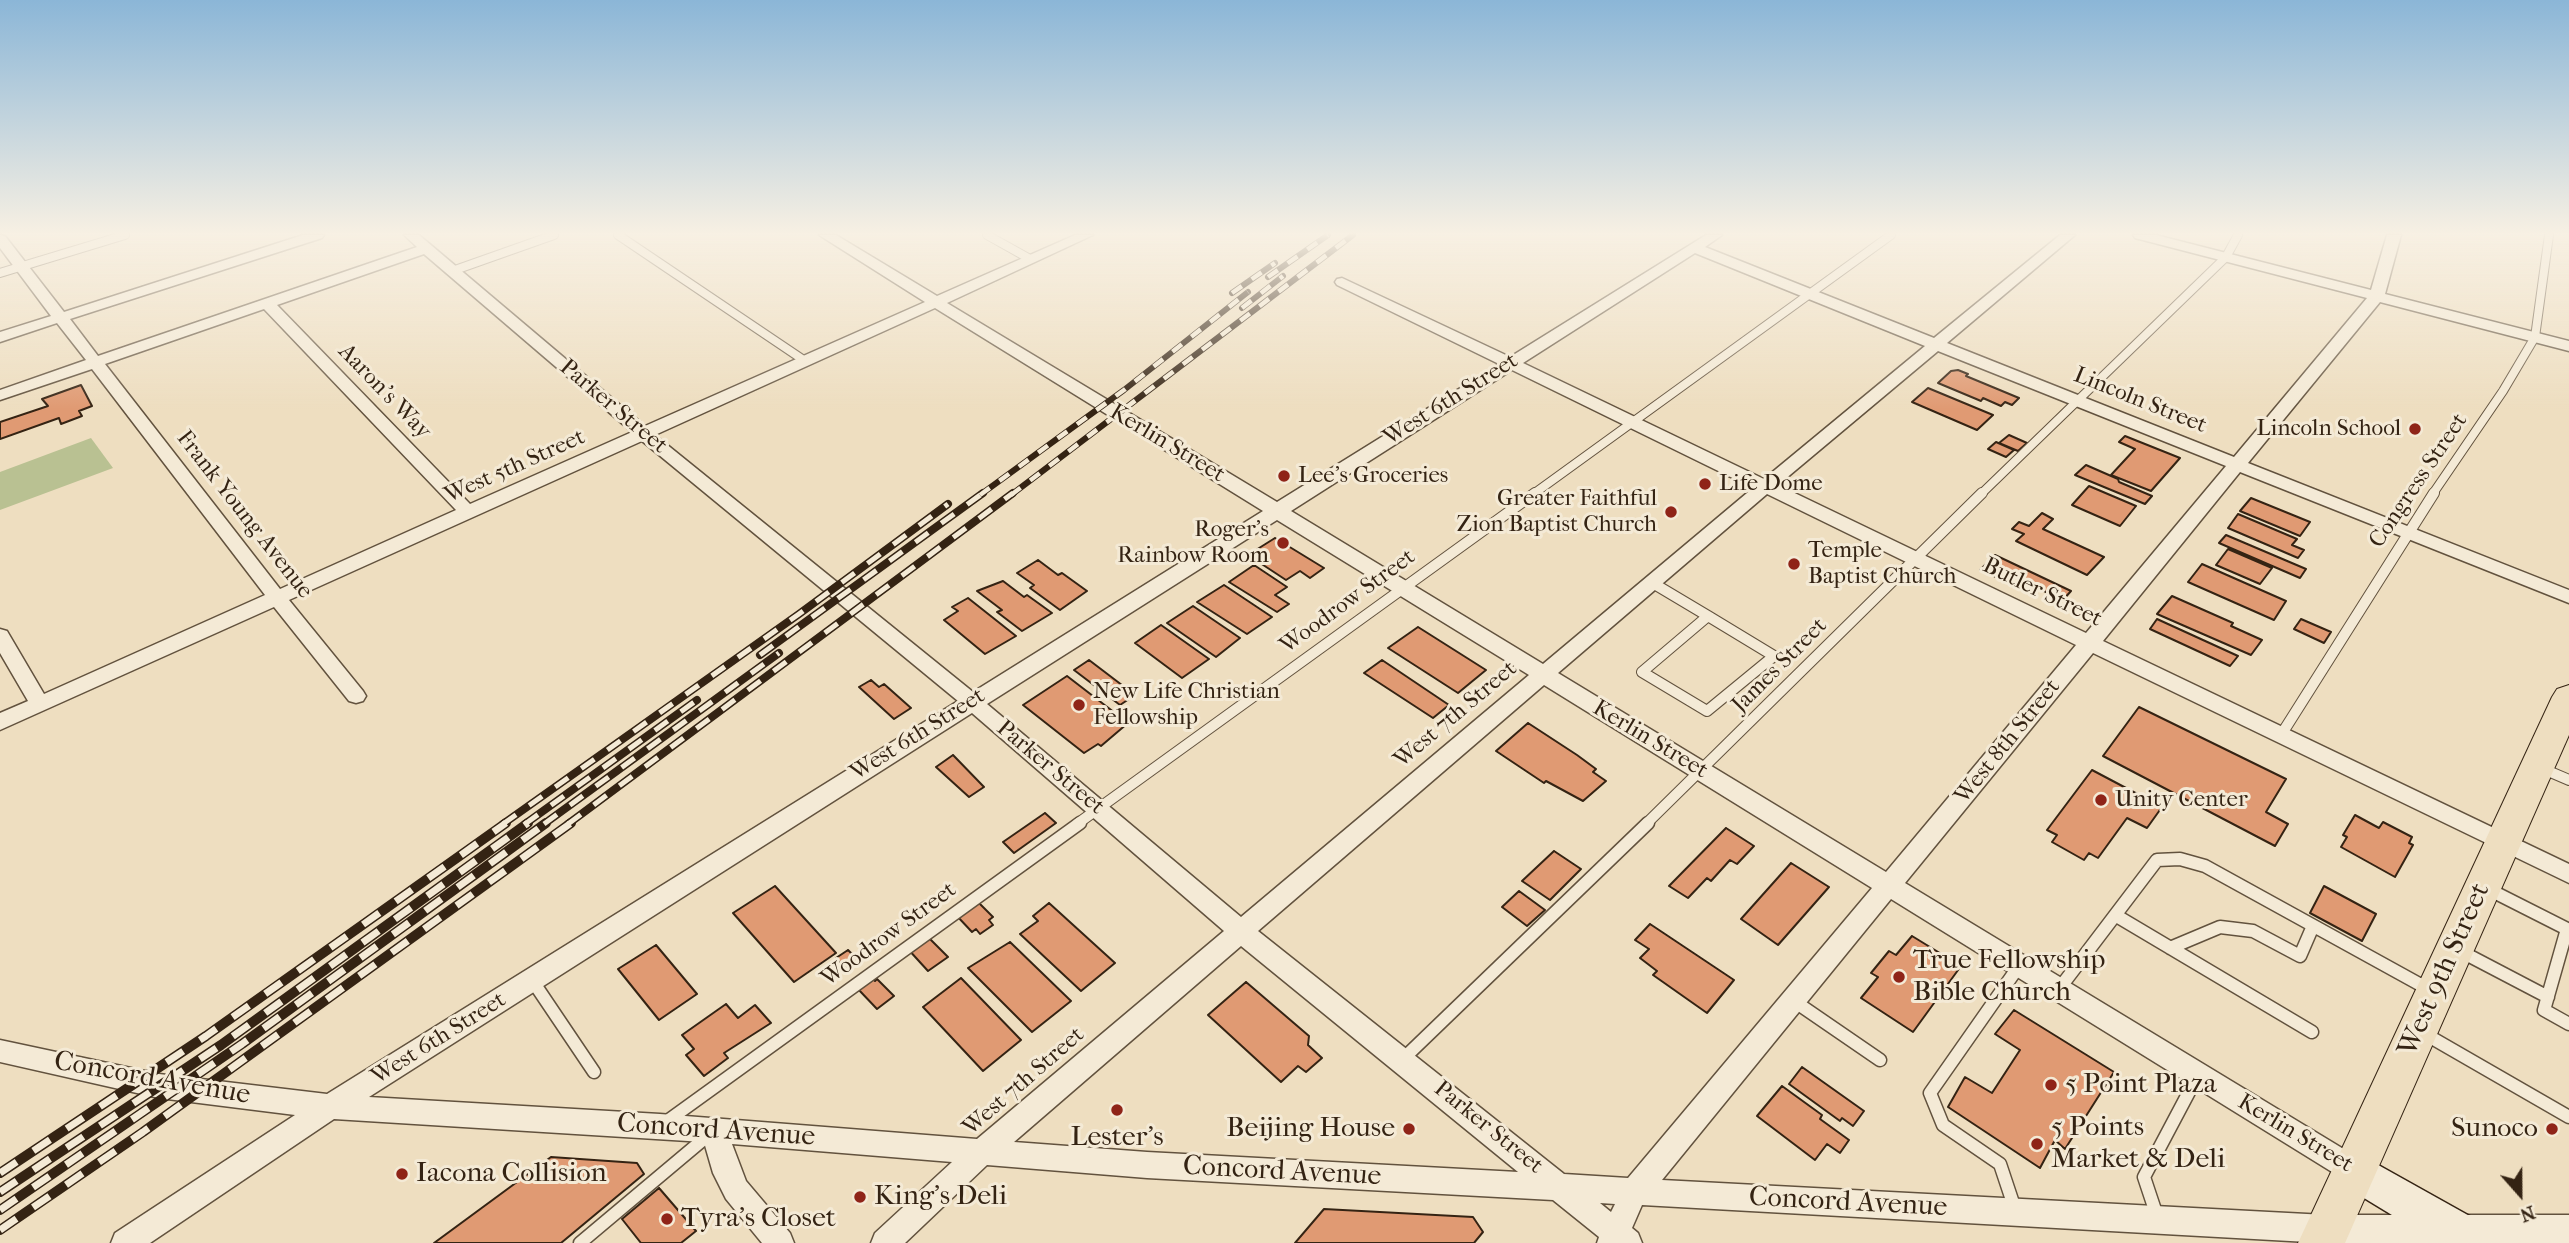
<!DOCTYPE html>
<style>
body{margin:0}
#map{position:relative;width:2569px;height:1243px;overflow:hidden;background:#eedec0;font-family:"IM FELL French Canon",serif}
canvas{display:block}
.north{position:absolute;left:2485px;top:1159px;width:70px;height:70px;-webkit-text-stroke:5px #f4ead6;paint-order:stroke;rotate:159deg;font-size:19px;font-weight:700;line-height:28px;text-align:center;color:#342313}
.north::after{content:'';display:block;margin:auto;width:24px;height:32px;background:#342313;clip-path:polygon(50% 0,100% 100%,50% 72%,0 100%)}
</style>
<div id="map">
<canvas width="2569" height="1243"></canvas>
<div class="north">N</div>
</div>
<script>
const c = document.querySelector('canvas').getContext('2d');
c.lineJoin = 'round';
function paint(path, color) {
  c.fillStyle = color;
  c.fill(path, 'evenodd');
}
function poly(rows) {
  const path = new Path2D();
  for (const r of rows) {
    path.moveTo(r[0], r[1]);
    for (let i = 2; i < r.length; i += 2) path.lineTo(r[i], r[i + 1]);
  }
  return path;
}
function stroke(path, color, width, dash) {
  c.strokeStyle = color;
  c.lineWidth = width;
  c.lineCap = dash ? 'butt' : 'round';
  c.setLineDash(dash || []);
  c.stroke(path);
}
function label(font, color, halo, rows, align = 'center') {
  c.font = font + ' "IM FELL French Canon",serif';
  c.lineWidth = 6;
  c.setLineDash([]);
  c.textBaseline = 'middle';
  c.strokeStyle = halo;
  c.fillStyle = color;
  for (const [text, x, y, turn = 0] of rows) {
    c.save();
    c.translate(x, y);
    c.rotate((+turn || 0) * Math.PI / 180);
    c.textAlign = isNaN(turn) ? turn : align;
    if (halo) c.strokeText(text, 0, 0);
    c.fillText(text, 0, 0);
    c.restore();
  }
}
const green = poly([
 [91,438,113,468,0,510,0,472]
]);
const building = poly([
 [1958,370,1968,374,1966,376,2019,398,2012,405,2005,402,2001,406,1983,398,1981,401,1938,383,1951,371,1958,370],
 [81,385,92,406,79,411,82,416,61,424,59,418,0,439,0,422,48,406,42,399,81,385],
 [1928,388,1993,415,1977,430,1912,402,1928,388],
 [2009,435,2027,443,2018,451,1999,443,2009,435],
 [2125,436,2180,458,2151,491,2111,475,2135,449,2119,442,2125,436],
 [1996,442,2014,450,2006,457,1988,449,1996,442],
 [2086,465,2118,479,2119,482,2152,496,2145,504,2075,475,2086,465],
 [2089,486,2136,506,2120,526,2072,505,2089,486],
 [2251,498,2310,522,2300,536,2240,511,2251,498],
 [2042,513,2053,519,2043,529,2104,557,2087,575,2016,541,2024,534,2012,529,2019,522,2029,526,2042,513],
 [2238,514,2297,539,2292,545,2304,550,2298,558,2228,528,2238,514],
 [2226,535,2306,569,2300,578,2219,543,2226,535],
 [1275,538,1324,568,1310,578,1300,571,1286,580,1248,555,1275,538],
 [2228,549,2272,568,2260,584,2216,565,2228,549],
 [1995,555,2071,591,2063,600,2008,574,2003,580,1980,570,1995,555],
 [1038,560,1058,575,1062,573,1087,591,1060,610,1030,588,1034,585,1017,573,1038,560],
 [2202,564,2286,601,2274,620,2188,582,2202,564],
 [1254,565,1287,587,1275,595,1289,604,1277,612,1229,582,1254,565],
 [1003,581,1024,597,1027,595,1052,613,1022,631,997,612,1002,610,977,591,1003,581],
 [1224,585,1272,617,1247,634,1197,602,1224,585],
 [2172,596,2233,623,2231,626,2262,640,2251,655,2157,614,2172,596],
 [968,598,1016,636,985,654,944,620,958,611,952,607,968,598],
 [1193,606,1240,638,1216,657,1167,623,1193,606],
 [2157,619,2238,656,2230,666,2150,629,2157,619],
 [2301,619,2331,632,2324,643,2294,629,2301,619],
 [1161,625,1209,659,1182,678,1135,643,1161,625],
 [1418,627,1486,670,1458,693,1388,648,1418,627],
 [1089,660,1135,695,1120,705,1074,670,1089,660],
 [1382,660,1449,705,1433,718,1364,673,1382,660],
 [1067,676,1128,723,1101,746,1098,744,1084,753,1023,705,1067,676],
 [871,680,879,687,884,684,911,708,894,719,859,687,871,680],
 [2139,707,2286,779,2266,812,2288,824,2275,846,2103,756,2139,707],
 [1528,723,1577,755,1596,769,1593,772,1606,781,1583,801,1546,781,1544,783,1496,751,1528,723],
 [953,755,984,787,969,797,936,767,953,755],
 [2092,770,2162,807,2147,828,2127,818,2098,858,2089,853,2084,860,2052,842,2057,835,2047,830,2092,770],
 [1045,813,1056,823,1014,853,1003,842,1045,813],
 [2355,815,2379,828,2383,822,2412,837,2409,843,2413,845,2395,877,2341,847,2347,837,2343,835,2355,815],
 [1726,828,1754,846,1737,864,1730,860,1711,881,1707,878,1688,898,1669,886,1726,828],
 [1554,851,1581,869,1550,900,1522,881,1554,851],
 [1791,863,1829,887,1778,945,1741,919,1791,863],
 [775,886,836,953,794,982,733,913,775,886],
 [2324,886,2376,914,2362,941,2310,913,2324,886],
 [1519,891,1545,910,1527,926,1502,907,1519,891],
 [978,902,993,917,989,920,993,925,980,934,976,929,972,932,957,916,978,902],
 [1049,903,1115,963,1081,991,1020,934,1038,921,1033,916,1049,903],
 [1650,924,1734,980,1707,1013,1653,975,1657,971,1640,958,1649,949,1635,940,1650,924],
 [1912,936,1961,966,1913,1032,1861,998,1878,977,1871,973,1889,951,1896,955,1912,936],
 [929,938,948,957,928,971,907,948,929,938],
 [1010,942,1071,1001,1032,1032,968,968,1010,942],
 [656,945,697,994,659,1020,618,969,656,945],
 [848,950,858,960,846,968,836,958,848,950],
 [872,978,875,981,877,979,894,996,877,1009,858,989,872,978],
 [961,978,1021,1040,983,1071,923,1007,961,978],
 [1246,982,1309,1036,1308,1045,1322,1058,1306,1072,1298,1066,1281,1082,1208,1015,1246,982],
 [726,1004,738,1018,755,1005,771,1023,724,1053,728,1058,704,1076,686,1055,694,1049,682,1035,726,1004],
 [2014,1010,2114,1072,2065,1149,2055,1140,2040,1168,1948,1107,1965,1077,1992,1093,2020,1050,1995,1034,2014,1010],
 [1802,1067,1864,1111,1853,1126,1842,1118,1840,1121,1789,1084,1802,1067],
 [1782,1086,1822,1115,1820,1119,1849,1140,1840,1153,1827,1144,1815,1160,1757,1116,1782,1086],
 [551,1157,637,1163,644,1174,561,1243,434,1243,551,1157],
 [659,1188,696,1231,681,1243,641,1243,622,1219,659,1188],
 [1324,1209,1473,1217,1483,1232,1474,1243,1295,1243,1324,1209]
]);
const serviceFar2 = poly([
 [618,235,805,361],
 [987,235,1030,259],
 [455,270,554,235],
 [0,273,125,235],
 [1532,495,1891,235],
 [1980,495,2226,257,2238,235],
 [2432,495,2503,391,2535,337,2549,235]
]);
const serviceFar1 = poly([
 [1651,582,1708,616],
 [1708,616,1774,656,1707,711,1642,672,1708,616],
 [2281,735,2434,493],
 [2541,768,2569,780],
 [1077,824,1535,493],
 [1646,824,1982,493]
]);
const service = poly([
 [2488,889,2569,930],
 [2115,915,2312,1032],
 [2567,929,2544,1010,2569,1024],
 [2170,948,2220,927,2253,931,2300,956,2313,926],
 [2462,952,2548,997],
 [532,980,594,1072],
 [2059,989,2157,860,2180,859,2205,866,2430,990],
 [1794,1001,1880,1060],
 [2425,1034,2569,1117],
 [1403,1059,1648,823],
 [666,1122,1080,823],
 [2015,1209,2000,1164,1943,1125,1930,1093,2019,966],
 [2157,1216,2144,1177,2198,1075],
 [580,1243,711,1133]
]);
const minor = poly([
 [0,235,5,236,64,312,303,235,324,235,322,238,70,319,98,356,417,247,404,235,419,235,645,426,925,302,819,235,836,235,937,296,1075,235,1093,235,947,303,1277,502,1499,364,1337,285,1335,282,1337,279,1342,278,1510,357,1706,235,1722,235,1705,247,1934,338,2060,235,2075,235,1947,343,2234,457,2367,298,2135,238,2133,235,2156,235,2371,290,2387,235,2401,235,2385,294,2569,341,2569,351,2380,302,2248,463,2569,590,2569,603,2240,472,2103,641,2569,864,2569,883,2093,653,1905,883,2365,1162,2369,1171,2365,1180,2355,1184,2345,1180,1891,899,1662,1180,2326,1215,2569,1215,2569,1243,2326,1243,1642,1205,1632,1228,1638,1233,1642,1243,1597,1243,1599,1237,1553,1200,1147,1178,987,1165,905,1243,871,1243,875,1233,952,1162,732,1144,746,1181,790,1233,794,1243,762,1243,726,1199,713,1173,704,1142,334,1119,150,1243,111,1243,115,1233,295,1115,159,1098,0,1062,0,1040,159,1074,327,1094,958,701,642,441,289,600,363,691,366,696,363,701,356,703,349,701,274,607,0,730,0,713,28,701,0,653,0,629,7,631,44,694,265,595,92,369,0,400,0,390,86,360,57,323,0,342,0,332,51,316,0,248,0,235],
 [1695,253,1925,346,1764,479,1523,363,1695,253],
 [424,254,632,432,470,504,277,305,424,254],
 [935,308,1263,511,973,692,655,435,935,308],
 [264,309,456,510,280,589,105,364,264,309],
 [1938,351,2226,466,2086,633,1778,485,1938,351],
 [1512,370,1753,488,1543,664,1291,511,1512,370],
 [1767,494,2076,645,1886,872,1558,673,1767,494],
 [1277,520,1529,675,1241,917,987,704,1277,520],
 [1544,685,1872,888,1628,1178,1564,1174,1258,931,1544,685],
 [972,713,1224,931,977,1139,660,1114,369,1097,972,713],
 [1241,946,1518,1172,1147,1152,1014,1142,1241,946],
 [1600,1203,1615,1204,1611,1212,1600,1203]
]);
const secondary = poly([
 [2355,1152,2491,1228,2497,1243,2438,1243,2341,1184,2335,1171,2341,1158,2355,1152]
]);
const primary = poly([
 [2569,685,2569,735,2345,1243,2298,1243,2552,697,2557,689,2569,685]
]);
const railFar2 = poly([
 [1268,277,1328,235],
 [1232,293,1275,263],
 [1242,308,1283,276],
 [980,495,1124,390,1248,292],
 [1011,495,1353,235]
]);
const railFar1 = poly([
 [760,655,983,493],
 [503,824,799,614,948,504],
 [525,824,697,700],
 [544,824,779,653],
 [568,824,1013,493]
]);
const rail = poly([
 [0,1173,206,1036,506,823],
 [0,1192,221,1045,528,823],
 [0,1210,242,1044,546,823],
 [0,1230,143,1132,571,823]
]);
const markers = [
 [2415,429,7,"#8f2418"],
 [1284,476,7,"#8f2418"],
 [1705,484,7,"#8f2418"],
 [1671,512,7,"#8f2418"],
 [1283,543,7,"#8f2418"],
 [1794,564,7,"#8f2418"],
 [1079,705,7,"#8f2418"],
 [2101,800,7,"#8f2418"],
 [1899,977,7,"#8f2418"],
 [2051,1085,7,"#8f2418"],
 [1117,1110,7,"#8f2418"],
 [1409,1129,7,"#8f2418"],
 [2552,1129,7,"#8f2418"],
 [2037,1144,7,"#8f2418"],
 [402,1174,7,"#8f2418"],
 [860,1197,7,"#8f2418"],
 [667,1219,7,"#8f2418"]
];
const streetNames = [
 ["Aaron's Way",384,392,46],
 ["West 6th Street",1451,400,-32],
 ["Lincoln Street",2140,401,22],
 ["Parker Street",613,407,40],
 ["Kerlin Street",1167,444,31],
 ["West 5th Street",515,467,-24],
 ["Congress Street",2419,481,-56],
 ["Frank Young Avenue",244,515,52],
 ["Butler Street",2042,593,26],
 ["Woodrow Street",1348,602,-36],
 ["James Street",1780,666,-45],
 ["West 7th Street",1456,715,-40],
 ["West 6th Street",918,735,-32],
 ["Kerlin Street",1650,740,31],
 ["West 8th Street",2008,742,-51],
 ["Parker Street",1050,768,40],
 ["Woodrow Street",889,935,-36],
 ["West 6th Street",439,1039,-32],
 ["West 7th Street",1024,1082,-41],
 ["Parker Street",1488,1128,39],
 ["Kerlin Street",2295,1134,31]
];
const poiNames = [
 ["Lincoln School",2401,429,"right"],
 ["Lee's Groceries",1298,476],
 ["Life Dome",1719,484],
 ["Greater Faithful",1657,499,"right"],
 ["Zion Baptist Church",1657,525,"right"],
 ["Roger's",1269,530,"right"],
 ["Rainbow Room",1269,556,"right"],
 ["Temple",1808,551],
 ["Baptist Church",1808,577],
 ["New Life Christian",1093,692],
 ["Fellowship",1093,718],
 ["Unity Center",2115,800]
];
const nearPoinames = [
 ["True Fellowship",1913,961],
 ["Bible Church",1913,993],
 ["5 Point Plaza",2065,1085],
 ["5 Points",2051,1128],
 ["Market & Deli",2051,1160],
 ["Beijing House",1395,1129,"right"],
 ["Sunoco",2538,1129,"right"],
 ["Lester's",1117,1138,"center"],
 ["Iacona Collision",416,1174],
 ["King's Deli",874,1197],
 ["Tyra's Closet",681,1219]
];
const nearStreetnames = [
 ["West 9th Street",2445,970,-66],
 ["Concord Avenue",152,1079,10],
 ["Concord Avenue",716,1131,4],
 ["Concord Avenue",1282,1172,3],
 ["Concord Avenue",1848,1203,3]
];
paint(green, '#b9c192');
paint(building, '#e09a73');
stroke(building, '#342313', 2);
stroke(serviceFar2, '#62523e', 10);
stroke(serviceFar1, '#62523e', 12);
stroke(service, '#62523e', 15);
stroke(minor, '#62523e', 3);
stroke(secondary, '#342313', 3);
stroke(primary, '#342313', 2);
stroke(serviceFar2, '#f4ead6', 8);
stroke(serviceFar1, '#f4ead6', 10);
stroke(service, '#f4ead6', 12);
paint(minor, '#f4ead6');
paint(secondary, '#f4ead6');
paint(primary, '#eedec0');
stroke(railFar2, '#342313', 6);
stroke(railFar1, '#342313', 8);
stroke(rail, '#342313', 10);
stroke(railFar2, '#f4ead6', 4.5, [12]);
stroke(railFar1, '#f4ead6', 5, [16]);
stroke(rail, '#f4ead6', 7, [20]);
const sky = c.createLinearGradient(0, 0, 0, 409);
sky.addColorStop(0, '#8bb6d7');
sky.addColorStop(0.57, '#f7f0e3');
sky.addColorStop(1, '#f7f0e300');
c.fillStyle = sky;
c.fillRect(0, 0, 2569, 409);
for (const [x, y, r, color] of markers) {
  const dot = new Path2D();
  dot.arc(x, y, r, 0, 2 * Math.PI);
  c.fillStyle = color;
  c.fill(dot);
  stroke(dot, '#f4ead6', 2.5);
}
label('23px', '#342313', '#f4ead6', streetNames);
label('23px', '#342313', '#f4ead6', poiNames, 'left');
label('28px', '#342313', '#f4ead6', nearPoinames, 'left');
label('28px', '#342313', '#f4ead6', nearStreetnames);
</script>
